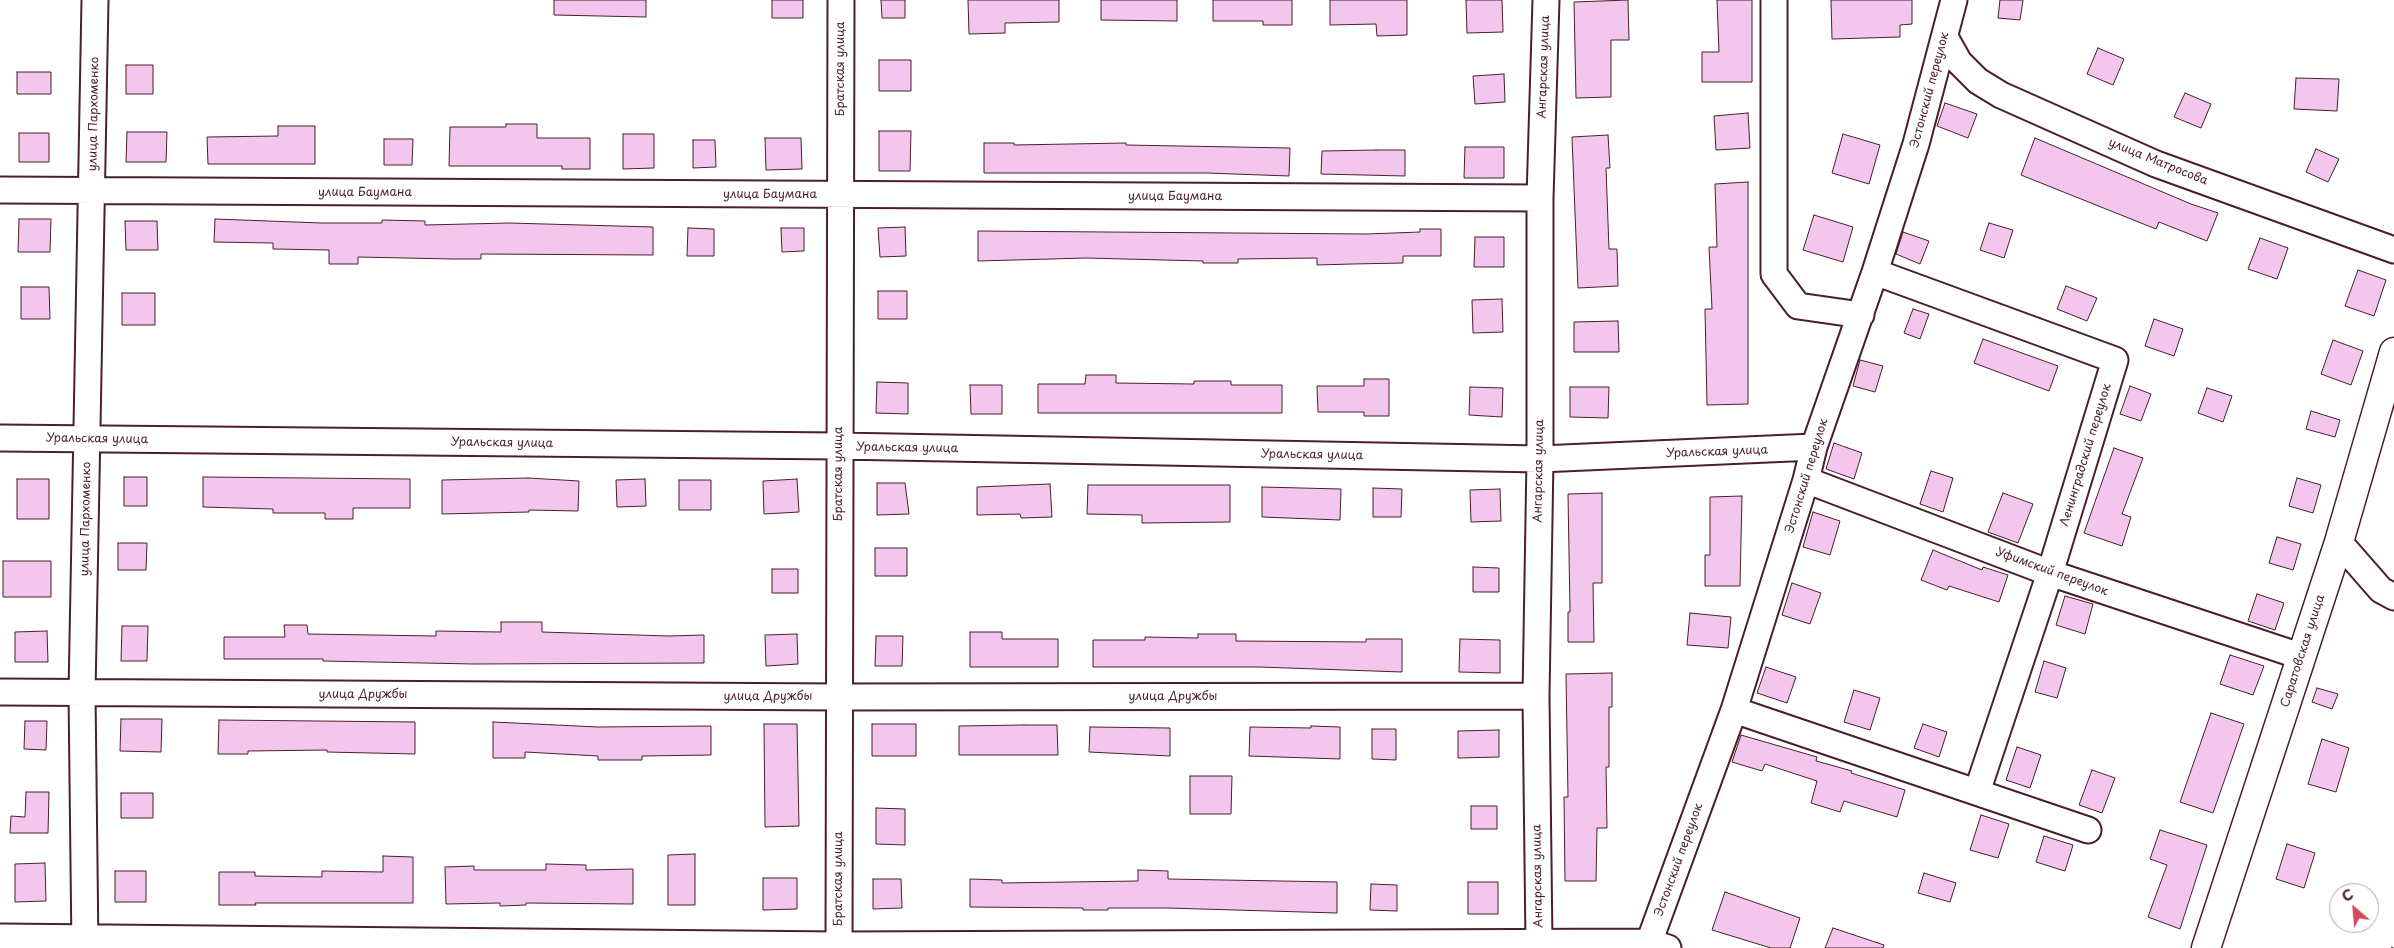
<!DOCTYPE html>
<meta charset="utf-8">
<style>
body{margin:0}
#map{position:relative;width:2394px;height:948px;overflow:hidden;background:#fff;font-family:"Playpen Sans",sans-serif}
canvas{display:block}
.north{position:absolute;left:2329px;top:883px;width:50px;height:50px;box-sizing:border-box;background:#fff;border:1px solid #b7a5aa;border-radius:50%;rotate:333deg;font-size:14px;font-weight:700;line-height:20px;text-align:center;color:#4a1f2b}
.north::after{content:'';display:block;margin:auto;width:18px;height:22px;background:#d1495b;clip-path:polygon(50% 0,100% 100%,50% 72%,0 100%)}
</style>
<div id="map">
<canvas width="2394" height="948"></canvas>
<div class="north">С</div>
</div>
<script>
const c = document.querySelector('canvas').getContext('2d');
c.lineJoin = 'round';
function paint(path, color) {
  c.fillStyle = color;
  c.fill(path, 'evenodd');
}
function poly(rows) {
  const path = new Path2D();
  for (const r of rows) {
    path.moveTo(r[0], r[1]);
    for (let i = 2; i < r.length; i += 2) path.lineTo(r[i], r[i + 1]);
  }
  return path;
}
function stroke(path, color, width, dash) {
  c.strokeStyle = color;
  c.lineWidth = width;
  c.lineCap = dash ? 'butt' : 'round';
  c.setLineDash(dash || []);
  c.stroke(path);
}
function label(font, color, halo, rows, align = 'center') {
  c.font = font + ' "Playpen Sans",sans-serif';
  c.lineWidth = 4.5;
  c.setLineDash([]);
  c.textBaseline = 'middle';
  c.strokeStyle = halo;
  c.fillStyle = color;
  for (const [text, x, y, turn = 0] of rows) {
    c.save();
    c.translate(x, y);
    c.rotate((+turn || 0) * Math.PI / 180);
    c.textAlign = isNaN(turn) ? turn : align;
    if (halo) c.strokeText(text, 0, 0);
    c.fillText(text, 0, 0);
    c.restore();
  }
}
const building = poly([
 [554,0,646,0,646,17,554,15,554,0],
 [772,0,803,0,803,18,772,18,772,0],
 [881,0,905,0,905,18,882,18,881,0],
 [968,0,1059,0,1059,22,1005,23,1005,33,969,34,968,0],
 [1101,0,1177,0,1177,21,1101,20,1101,0],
 [1213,0,1292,0,1292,25,1263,25,1263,21,1213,21,1213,0],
 [1330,0,1407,0,1407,35,1377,36,1376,24,1330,25,1330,0],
 [1466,0,1502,0,1503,32,1467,33,1466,0],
 [1628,0,1629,40,1611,40,1611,97,1576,98,1574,2,1628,0],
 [1717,0,1752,0,1752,82,1702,82,1702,52,1719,52,1717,0],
 [1831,0,1912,0,1912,24,1900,25,1900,37,1832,39,1831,0],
 [2000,0,2023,0,2020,20,1998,18,2000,0],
 [2098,48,2124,59,2113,85,2087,74,2098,48],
 [879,60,911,60,911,91,879,91,879,60],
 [126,65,153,65,153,94,126,94,126,65],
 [17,72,51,72,51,94,17,94,17,72],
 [1504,74,1505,102,1475,104,1473,76,1504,74],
 [2296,78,2339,79,2337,111,2294,109,2296,78],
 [2185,93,2211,104,2201,128,2174,117,2185,93],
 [1945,103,1977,114,1968,138,1937,126,1945,103],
 [1748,113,1750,148,1716,150,1714,116,1748,113],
 [506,124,537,124,537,138,590,138,590,169,562,169,562,166,449,166,450,127,506,127,506,124],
 [278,126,315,126,315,164,208,164,207,137,278,136,278,126],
 [879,131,911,131,910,171,879,171,879,131],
 [127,132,167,132,166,162,126,162,127,132],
 [19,133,49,133,49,162,19,162,19,133],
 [623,134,654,134,654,168,623,169,623,134],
 [1843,134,1880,145,1869,184,1832,173,1843,134],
 [1608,135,1610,168,1606,168,1609,249,1617,249,1618,286,1578,288,1572,137,1608,135],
 [765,138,801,138,802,169,766,170,765,138],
 [2035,138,2191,204,2218,213,2207,241,2159,222,2156,229,2021,175,2035,138],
 [384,139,413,139,412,165,384,165,384,139],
 [693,140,715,140,716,167,693,168,693,140],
 [984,143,1014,143,1014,145,1126,143,1126,145,1290,148,1289,176,1206,173,984,173,984,143],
 [1465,147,1504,147,1504,178,1464,178,1465,147],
 [2316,149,2339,159,2328,182,2306,172,2316,149],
 [1376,150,1405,150,1405,176,1321,174,1322,151,1376,150],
 [1748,182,1748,404,1707,405,1705,309,1712,309,1709,247,1717,247,1715,184,1748,182],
 [1814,215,1853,227,1843,262,1803,250,1814,215],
 [19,219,51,219,50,252,18,252,19,219],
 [215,219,322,223,382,223,382,220,425,221,425,225,509,223,653,227,653,255,481,254,481,259,452,259,358,257,358,264,329,264,329,250,273,249,273,243,214,242,215,219],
 [125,221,157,221,158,250,126,250,125,221],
 [1989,223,2013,230,2004,258,1980,250,1989,223],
 [905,227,906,256,880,257,878,228,905,227],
 [688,228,714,229,714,256,687,256,688,228],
 [781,228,804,228,804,251,782,252,781,228],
 [1420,229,1441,229,1441,256,1403,256,1403,263,1352,264,1317,265,1317,258,1238,259,1238,263,1203,263,1203,261,1086,258,978,261,978,231,1367,234,1420,232,1420,229],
 [1903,232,1929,241,1920,264,1896,254,1903,232],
 [1475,237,1504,237,1504,267,1474,267,1475,237],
 [2260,238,2288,248,2277,279,2248,269,2260,238],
 [2358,270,2386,280,2374,316,2345,306,2358,270],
 [2066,286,2097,298,2087,321,2057,309,2066,286],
 [21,287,49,287,50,319,21,319,21,287],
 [878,291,907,291,907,319,878,319,878,291],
 [122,293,155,293,155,325,122,325,122,293],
 [1502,299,1503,332,1473,333,1472,300,1502,299],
 [1913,309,1929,314,1920,339,1904,333,1913,309],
 [2154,319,2183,329,2174,356,2145,346,2154,319],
 [1618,321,1619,352,1574,352,1574,322,1618,321],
 [1983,339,2058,366,2049,391,1974,363,1983,339],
 [2333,340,2363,351,2351,385,2321,374,2333,340],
 [1860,360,1883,366,1875,392,1853,386,1860,360],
 [1086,375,1116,375,1116,383,1194,384,1194,381,1231,381,1231,385,1282,385,1282,413,1038,413,1038,384,1085,384,1086,375],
 [1364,379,1389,379,1389,416,1364,416,1364,412,1318,412,1317,386,1364,386,1364,379],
 [877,382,908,383,908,414,876,413,877,382],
 [970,385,1002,385,1002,414,971,414,970,385],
 [2130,386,2151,394,2141,421,2120,414,2130,386],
 [1470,387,1503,388,1502,417,1469,415,1470,387],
 [1570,387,1609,387,1608,418,1570,417,1570,387],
 [2207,388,2232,396,2223,422,2198,413,2207,388],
 [2311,411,2340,420,2335,437,2306,429,2311,411],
 [1834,443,1862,453,1854,479,1826,469,1834,443],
 [2114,448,2143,458,2122,514,2131,517,2122,546,2084,533,2114,448],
 [1931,471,1953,478,1943,512,1920,504,1931,471],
 [124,477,147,477,147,506,124,506,124,477],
 [203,477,410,479,410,508,353,508,353,519,325,519,325,513,273,513,273,509,203,507,203,477],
 [528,478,579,481,578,511,529,510,529,512,442,514,442,480,528,478],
 [2297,478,2321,485,2313,513,2289,506,2297,478],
 [17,479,49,479,49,519,17,519,17,479],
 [645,479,646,506,617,507,616,480,645,479],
 [797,479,799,512,764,514,763,481,797,479],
 [679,480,711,480,711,510,679,510,679,480],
 [877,483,905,483,909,514,877,515,877,483],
 [1050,484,1052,517,1021,518,1020,514,977,515,977,487,1050,484],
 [1088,485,1230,485,1230,522,1142,523,1142,515,1087,514,1088,485],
 [1262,487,1341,489,1340,520,1262,517,1262,487],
 [1373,488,1402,489,1401,517,1373,517,1373,488],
 [1500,489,1501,521,1471,522,1470,490,1500,489],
 [1602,493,1602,583,1593,583,1594,642,1568,642,1568,612,1570,612,1568,494,1602,493],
 [2003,493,2033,504,2018,543,1988,532,2003,493],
 [1742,496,1740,586,1705,586,1705,555,1710,555,1710,497,1742,496],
 [1813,512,1840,521,1830,555,1803,547,1813,512],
 [2277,537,2301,544,2293,570,2269,563,2277,537],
 [118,543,147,543,146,570,118,570,118,543],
 [875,548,907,548,907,576,875,576,875,548],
 [1933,550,1982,570,1983,567,2008,575,1999,602,1949,586,1947,590,1921,580,1933,550],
 [3,561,51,561,51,597,3,597,3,561],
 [1473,567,1499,568,1499,592,1473,592,1473,567],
 [772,569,798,569,798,593,772,593,772,569],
 [1792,583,1821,593,1810,624,1782,615,1792,583],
 [2257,594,2284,603,2275,630,2248,621,2257,594],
 [2065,596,2093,604,2085,634,2056,625,2065,596],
 [1690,613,1731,617,1728,648,1687,645,1690,613],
 [501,622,542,622,542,632,669,636,704,635,704,663,474,664,323,661,323,659,224,659,224,637,285,637,284,625,307,625,308,634,436,636,436,631,501,632,501,622],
 [122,626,148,626,147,661,121,661,122,626],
 [47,631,48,662,15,662,15,632,47,631],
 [970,632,1002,632,1002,639,1058,639,1058,667,970,667,970,632],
 [797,634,798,664,766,666,765,635,797,634],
 [1198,634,1236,634,1236,641,1366,642,1366,639,1402,639,1402,672,1259,667,1093,667,1093,640,1145,640,1145,637,1198,638,1198,634],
 [876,636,903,636,902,666,875,666,876,636],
 [1460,639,1500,640,1500,673,1459,672,1460,639],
 [2230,655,2264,666,2253,695,2220,684,2230,655],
 [2044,661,2066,668,2057,698,2035,692,2044,661],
 [1766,667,1796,677,1787,703,1757,693,1766,667],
 [1612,673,1612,707,1609,707,1609,767,1606,767,1607,828,1597,828,1596,881,1565,881,1564,797,1568,797,1566,674,1612,673],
 [2317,688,2338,694,2332,709,2312,702,2317,688],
 [1854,690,1880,698,1870,730,1844,722,1854,690],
 [2211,713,2244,724,2213,813,2180,802,2211,713],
 [121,719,162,719,161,752,120,751,121,719],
 [219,720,415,722,415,754,327,752,327,750,248,751,248,754,218,754,219,720],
 [25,721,47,721,46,750,24,749,25,721],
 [493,722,598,727,711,726,711,755,642,756,642,760,598,760,598,756,525,752,525,758,493,758,493,722],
 [764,724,797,724,799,826,765,827,764,724],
 [872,724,916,724,916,756,872,756,872,724],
 [1923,724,1947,732,1939,757,1914,748,1923,724],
 [1024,725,1057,725,1058,755,959,755,959,726,1024,725],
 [1311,726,1340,727,1340,759,1249,756,1250,727,1311,728,1311,726],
 [1090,727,1170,728,1170,756,1089,752,1090,727],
 [1372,729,1396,729,1396,760,1372,759,1372,729],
 [1499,730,1499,757,1458,758,1458,731,1499,730],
 [1741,735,1817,757,1816,761,1852,771,1851,773,1905,790,1897,817,1844,801,1840,812,1811,803,1817,781,1765,764,1762,771,1732,762,1741,735],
 [2322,739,2349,748,2336,792,2308,784,2322,739],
 [2017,747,2041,755,2030,788,2006,780,2017,747],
 [2092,770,2115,778,2102,813,2079,805,2092,770],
 [1190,776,1232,776,1231,814,1190,814,1190,776],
 [26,792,49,792,48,833,10,833,11,816,25,817,26,792],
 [121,793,153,793,153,818,121,818,121,793],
 [1471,806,1497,806,1497,829,1471,829,1471,806],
 [876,808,905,809,905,845,876,844,876,808],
 [1981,815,2009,824,1998,858,1970,850,1981,815],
 [2160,830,2207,845,2180,929,2148,917,2167,865,2150,859,2160,830],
 [2044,836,2073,845,2065,871,2036,862,2044,836],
 [2287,844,2315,853,2304,888,2276,879,2287,844],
 [695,854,695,905,668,905,668,855,695,854],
 [383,856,413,857,413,903,255,903,256,905,219,905,219,872,255,872,255,876,322,877,322,871,383,872,383,856],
 [45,863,46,901,15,902,15,864,45,863],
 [546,864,586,865,586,870,633,869,633,904,526,903,526,905,500,906,500,903,446,904,445,867,474,866,474,870,546,870,546,864],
 [1138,870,1168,871,1168,879,1337,882,1337,913,1167,908,1108,908,1108,910,1083,910,1083,908,970,907,970,879,1002,880,1002,883,1138,881,1138,870],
 [115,871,146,871,146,902,115,902,115,871],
 [1924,873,1956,883,1950,902,1918,893,1924,873],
 [763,878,797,878,797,909,763,910,763,878],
 [873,879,901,879,902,908,873,909,873,879],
 [1468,882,1498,882,1498,914,1468,914,1468,882],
 [1371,884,1397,885,1397,911,1370,910,1371,884],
 [1725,892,1800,918,1790,948,1771,948,1712,930,1725,892],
 [1833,928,1884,945,1883,948,1825,948,1833,928]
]);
const path = poly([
 [2392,948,2394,944]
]);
const street = poly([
 [1774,0,1774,274,1798,306,1861,315],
 [1945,37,1959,62,1978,81,2001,95,2156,164,2394,250],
 [0,190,1540,198],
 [1875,272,2115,360,2050,573,1977,792],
 [0,438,839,446,1540,459,1814,447],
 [1806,480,2050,573,2300,656],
 [2339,542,2381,590,2394,597],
 [0,692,840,697,1536,696],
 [1734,710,2088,830],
 [0,937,839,945,1649,942,1668,948],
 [1539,943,1536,696,1540,459,1540,198,1546,0],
 [85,948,82,693,95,0],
 [839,948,841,0],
 [1647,948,1734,710,1806,480,1814,447,1875,272,1916,144,1954,0]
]);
const secondary = poly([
 [2206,948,2339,542,2394,352]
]);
const streetNames = [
 ["Ангарская улица",1544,67,-88],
 ["Братская улица",841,69,-90],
 ["Эстонский переулок",1930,90,-75],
 ["улица Пархоменко",94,114,-89],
 ["улица Матросова",2158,162,22],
 ["улица Баумана",365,193],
 ["улица Баумана",770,195],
 ["улица Баумана",1175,197],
 ["Уральская улица",97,439,1],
 ["Уральская улица",502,443,1],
 ["Уральская улица",907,448,1],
 ["Уральская улица",1717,452,-2],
 ["Уральская улица",1312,455,1],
 ["Ленинградский переулок",2086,455,-73],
 ["Ангарская улица",1539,471,-89],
 ["Братская улица",839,474,-90],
 ["Эстонский переулок",1807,476,-73],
 ["улица Пархоменко",86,519,-89],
 ["Уфимский переулок",2052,572,20],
 ["Саратовская улица",2303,651,-72],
 ["улица Дружбы",363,695],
 ["улица Дружбы",768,697],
 ["улица Дружбы",1173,697],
 ["Эстонский переулок",1679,860,-70],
 ["Ангарская улица",1538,876,-91],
 ["Братская улица",839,879,-90]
];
paint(building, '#f3c7ed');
stroke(building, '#4a1f2b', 1);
stroke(street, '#4a1f2b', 29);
stroke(secondary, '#4a1f2b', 31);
stroke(path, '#4a1f2b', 3, [1, 4]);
stroke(street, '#fff', 25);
stroke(secondary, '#fff', 28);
label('12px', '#4a1f2b', '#fff', streetNames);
</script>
